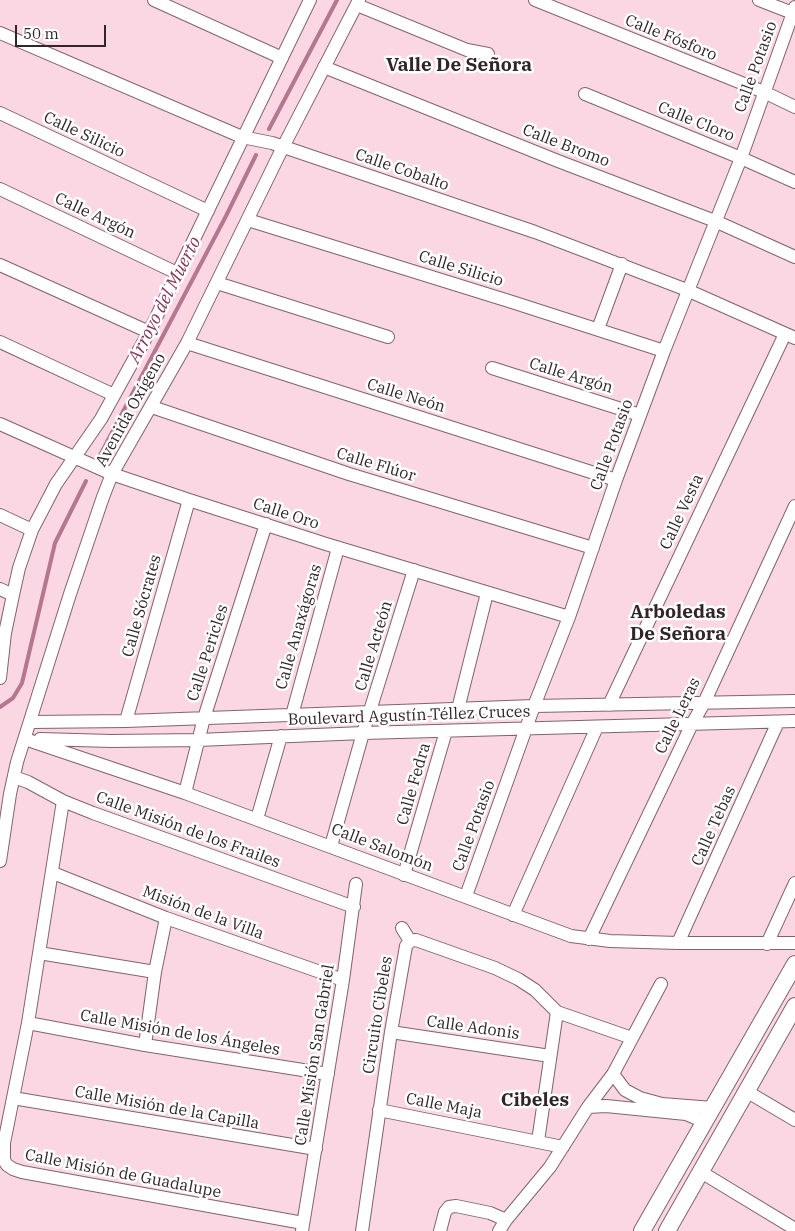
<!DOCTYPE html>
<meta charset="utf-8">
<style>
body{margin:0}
#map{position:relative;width:795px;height:1231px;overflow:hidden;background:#fad7e3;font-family:"IBM Plex Serif",serif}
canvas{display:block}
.scale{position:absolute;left:15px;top:25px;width:91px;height:22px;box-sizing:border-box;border:2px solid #32252a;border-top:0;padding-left:6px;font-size:15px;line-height:18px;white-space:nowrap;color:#32252a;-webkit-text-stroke:4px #fff;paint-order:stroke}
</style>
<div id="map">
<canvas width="795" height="1231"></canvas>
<div class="scale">50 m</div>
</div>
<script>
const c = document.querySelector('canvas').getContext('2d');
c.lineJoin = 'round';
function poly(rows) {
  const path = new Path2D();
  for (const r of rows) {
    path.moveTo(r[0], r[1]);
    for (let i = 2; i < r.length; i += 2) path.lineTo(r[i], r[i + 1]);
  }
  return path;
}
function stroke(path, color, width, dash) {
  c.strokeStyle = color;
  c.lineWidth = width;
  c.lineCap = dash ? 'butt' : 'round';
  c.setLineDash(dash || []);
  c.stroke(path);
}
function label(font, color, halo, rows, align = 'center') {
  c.font = font + ' "IBM Plex Serif",serif';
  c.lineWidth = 5;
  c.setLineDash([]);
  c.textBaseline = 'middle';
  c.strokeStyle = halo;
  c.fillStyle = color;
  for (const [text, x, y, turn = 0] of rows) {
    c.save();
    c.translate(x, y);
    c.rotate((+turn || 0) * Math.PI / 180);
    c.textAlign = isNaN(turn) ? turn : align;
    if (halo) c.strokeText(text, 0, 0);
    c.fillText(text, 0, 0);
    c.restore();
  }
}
const stream = poly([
 [269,129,337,0],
 [98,459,226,216,256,155],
 [0,707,13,698,22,683,55,543,86,481]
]);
const minor = poly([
 [154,0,282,58],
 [535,0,764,92,795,107],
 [759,0,795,14],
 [357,5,467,50,488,54],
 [0,33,242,137,272,143,535,232,687,290,795,338],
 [324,67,558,161,715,221,795,257],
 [585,94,741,158,795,182],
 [0,113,208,211],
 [0,189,177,273],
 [248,220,512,302,664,351],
 [0,265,149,332],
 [217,283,388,337],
 [598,329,622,264],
 [0,342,114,395],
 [187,343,616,480],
 [492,368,640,415],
 [152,407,349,474,593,548],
 [0,424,112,474,189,500,326,544,569,617],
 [0,515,32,530],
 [0,589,13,595],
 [0,678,5,633,13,595,19,568,32,530,56,484,101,419,149,332,310,0],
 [609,705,785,334],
 [458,709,487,593],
 [292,715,338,548],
 [126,721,189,500],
 [31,722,126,721,534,706,795,701],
 [25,739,185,793,571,936,610,941,678,943,795,943],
 [40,739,111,741,198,740,363,733,795,721],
 [14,777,28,782,63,801,93,813,354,907],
 [185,793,204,718,266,524],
 [63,801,28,1023,4,1143,4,1160,7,1165,13,1169,22,1172,303,1223],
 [257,819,281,736],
 [331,846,363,733,414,570],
 [0,861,10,794,17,762,70,594,103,497,112,474,187,343,283,147,359,0],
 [53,873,166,918,343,980],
 [404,875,446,731],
 [466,896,534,706,569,617,616,480,664,351,741,158,795,7],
 [513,915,597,727],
 [402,928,410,941],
 [589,939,692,724,704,703,795,506],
 [678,943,778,722],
 [767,944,795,883],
 [39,953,155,972],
 [28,1023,145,1045,328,1074],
 [391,1032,550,1056],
 [145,1045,155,972,166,918],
 [613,1074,625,1090,640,1098,662,1104,713,1108],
 [746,1091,795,1120],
 [13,1098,316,1149],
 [588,1107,606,1106,686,1114,705,1122],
 [379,1110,563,1147],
 [538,1141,557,1012],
 [701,1172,795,1229],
 [302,1231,343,980,356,884],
 [362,1231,391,1032,406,946,410,941,416,940,495,968,518,979,535,990,557,1012,632,1038],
 [440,1231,445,1212,449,1207,456,1206,490,1213,506,1220],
 [499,1231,506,1220,550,1167,588,1107,613,1074,661,984]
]);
const tertiary = poly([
 [642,1231,795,964],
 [667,1231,795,1006]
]);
const streetNames = [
 ["Calle Fósforo",671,38,22],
 ["Calle Potasio",756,67,-70],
 ["Calle Cloro",696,122,22],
 ["Calle Silicio",84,135,25],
 ["Calle Bromo",566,146,21],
 ["Calle Cobalto",402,170,19],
 ["Calle Argón",95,216,25],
 ["Calle Silicio",461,269,17],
 ["Calle Argón",571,376,17],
 ["Calle Neón",406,396,17],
 ["Avenida Oxígeno",131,410,-61],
 ["Calle Potasio",612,445,-70],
 ["Calle Flúor",376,465,17],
 ["Calle Vesta",682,512,-65],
 ["Calle Oro",286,514,18],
 ["Calle Sócrates",142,606,-74],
 ["Calle Anaxágoras",299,627,-74],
 ["Calle Acteón",374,646,-73],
 ["Calle Pericles",208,653,-72],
 ["Boulevard Agustín Téllez Cruces",409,716,-2],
 ["Calle Leras",678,716,-64],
 ["Calle Fedra",414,784,-74],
 ["Calle Potasio",474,826,-70],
 ["Calle Tebas",714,826,-66],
 ["Calle Misión de los Frailes",188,830,20],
 ["Calle Salomón",382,848,21],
 ["Misión de la Villa",203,913,20],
 ["Circuito Cibeles",378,1015,-81],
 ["Calle Adonis",473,1028,8],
 ["Calle Misión de los Ángeles",180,1033,10],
 ["Calle Misión San Gabriel",315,1055,-81],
 ["Calle Maja",444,1106,11],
 ["Calle Misión de la Capilla",167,1108,10],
 ["Calle Misión de Guadalupe",123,1174,11]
];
const waterNames = [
 ["Arroyo del Muerto",165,300,-63]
];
const quarterNames = [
 ["Valle De Señora",459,66],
 ["Arboledas",678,613],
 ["De Señora",678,635],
 ["Cibeles",535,1101]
];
stroke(stream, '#b4778f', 4);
stroke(minor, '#81636f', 14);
stroke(tertiary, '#81636f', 18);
stroke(minor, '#fff', 12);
stroke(tertiary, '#fff', 16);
label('16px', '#32252a', '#fff', streetNames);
label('italic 18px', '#833659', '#fff', waterNames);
label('bold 19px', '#32252a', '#fff', quarterNames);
</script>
